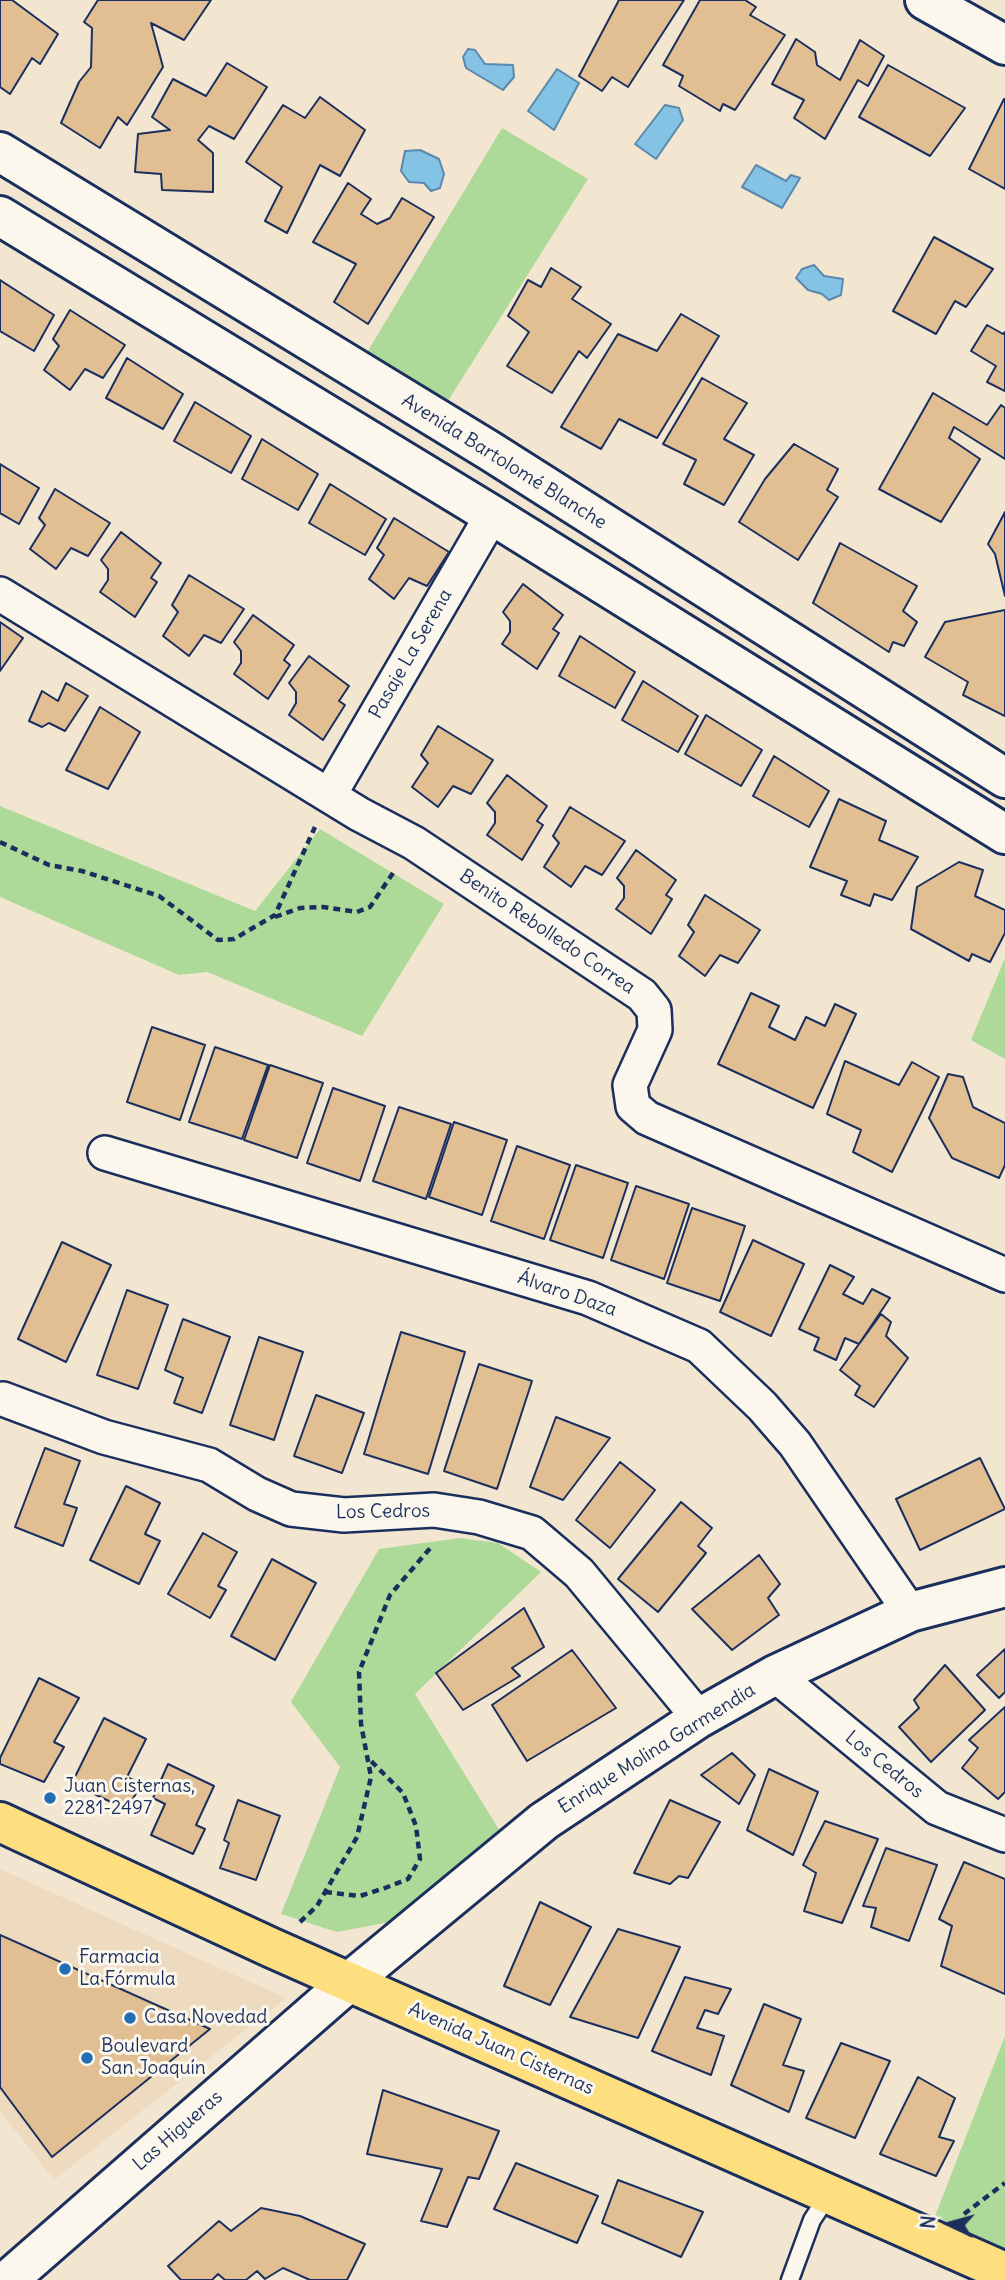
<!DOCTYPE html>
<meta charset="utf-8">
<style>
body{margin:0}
#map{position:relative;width:1005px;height:2280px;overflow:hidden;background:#f3e6d1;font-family:Delius,sans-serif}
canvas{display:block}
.north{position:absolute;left:914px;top:2189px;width:70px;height:70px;-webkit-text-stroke:5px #fbf7ec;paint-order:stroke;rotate:275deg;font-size:19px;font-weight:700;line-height:28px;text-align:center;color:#1b2f5e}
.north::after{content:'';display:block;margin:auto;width:24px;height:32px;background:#1b2f5e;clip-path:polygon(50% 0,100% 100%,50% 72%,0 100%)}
</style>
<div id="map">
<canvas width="1005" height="2280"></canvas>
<div class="north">N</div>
</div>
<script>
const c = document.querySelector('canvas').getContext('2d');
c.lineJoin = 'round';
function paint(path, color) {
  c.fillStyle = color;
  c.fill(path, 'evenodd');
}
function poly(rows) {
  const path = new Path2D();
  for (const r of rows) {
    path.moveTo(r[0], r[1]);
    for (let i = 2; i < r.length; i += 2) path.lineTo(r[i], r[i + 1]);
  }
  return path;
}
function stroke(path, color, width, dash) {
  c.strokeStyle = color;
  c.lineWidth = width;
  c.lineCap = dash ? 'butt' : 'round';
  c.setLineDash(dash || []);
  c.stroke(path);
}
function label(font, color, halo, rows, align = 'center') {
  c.font = font + ' Delius,sans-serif';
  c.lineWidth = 6;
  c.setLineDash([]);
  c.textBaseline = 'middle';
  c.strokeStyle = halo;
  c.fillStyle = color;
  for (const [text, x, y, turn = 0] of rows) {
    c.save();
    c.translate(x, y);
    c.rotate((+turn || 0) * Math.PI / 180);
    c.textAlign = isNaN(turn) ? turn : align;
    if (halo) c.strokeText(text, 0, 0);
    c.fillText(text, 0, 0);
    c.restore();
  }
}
const built = poly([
 [0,1869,286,1998,54,2180,0,2111]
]);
const green = poly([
 [502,128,588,179,446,404,366,354],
 [0,806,255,911,320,829,444,904,362,1036,207,972,179,975,0,897],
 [1005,958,1005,1059,971,1040],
 [460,1538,498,1543,541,1572,415,1694,500,1831,396,1921,337,1932,281,1914,340,1767,291,1702,379,1549],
 [1005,2036,1005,2250,935,2216]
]);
const water = poly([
 [468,49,475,50,485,64,513,65,514,77,503,90,466,68,463,57,468,49],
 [557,69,579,83,554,130,528,111,557,69],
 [665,105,679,108,683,120,656,159,635,144,665,105],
 [420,150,439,159,444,174,440,188,431,191,424,183,409,182,401,171,405,151,420,150],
 [756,165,786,181,791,175,800,178,782,208,742,187,756,165],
 [814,265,824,276,843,279,841,295,829,300,822,294,808,290,796,278,802,269,814,265]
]);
const building = poly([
 [0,0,12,0,58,34,40,64,32,58,10,94,0,87,0,0],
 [98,0,211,0,184,40,151,23,163,67,127,125,118,117,100,148,61,123,79,82,91,67,92,28,84,22,98,0],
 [619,0,684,0,628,87,612,77,602,91,579,76,619,0],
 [700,0,745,0,756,7,750,15,785,35,735,110,723,104,720,111,679,86,683,76,663,65,700,0],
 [796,39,815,52,817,65,840,80,860,40,884,56,868,86,858,80,825,139,794,118,804,100,772,84,796,39],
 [227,63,267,87,234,139,209,126,198,140,213,153,213,192,162,190,161,174,135,172,138,134,170,130,152,117,173,79,206,96,227,63],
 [888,65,965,108,930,156,859,117,888,65],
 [320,97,365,130,340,176,320,165,287,233,265,221,282,187,246,162,283,105,305,118,320,97],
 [1004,99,1005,100,1005,189,969,169,1004,99],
 [348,183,371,199,361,214,377,224,390,218,402,198,434,217,368,324,334,302,356,264,313,242,348,183],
 [934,237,993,269,966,307,955,301,936,334,893,311,934,237],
 [551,268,581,287,572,299,611,324,587,358,579,351,552,393,507,366,529,332,508,316,528,280,541,287,551,268],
 [0,280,54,315,34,351,0,331,0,280],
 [70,310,125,345,103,378,85,369,70,390,44,370,59,346,53,339,70,310],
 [681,314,719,336,657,438,619,419,601,449,561,427,618,334,657,351,681,314],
 [987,325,1003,334,1005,332,1005,391,987,382,996,366,971,351,987,325],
 [127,358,183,394,163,429,106,398,127,358],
 [702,378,747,403,724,439,754,455,724,505,684,484,696,460,663,444,702,378],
 [933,393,987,425,1001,405,1005,408,1005,459,954,427,949,438,980,459,941,522,879,489,933,393],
 [195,402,251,436,231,473,174,441,195,402],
 [262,439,318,474,298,510,242,479,262,439],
 [794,444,838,469,827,490,838,497,798,560,739,522,765,479,794,444],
 [0,464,39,488,19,524,0,513,0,464],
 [330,484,386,519,365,555,309,523,330,484],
 [55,489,110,523,88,556,71,548,56,569,30,549,45,525,39,518,55,489],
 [1005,512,1005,596,995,554,988,544,1005,512],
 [394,518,449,552,427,586,409,578,394,599,369,579,384,555,377,548,394,518],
 [121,532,161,563,151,578,157,582,135,617,100,592,108,580,108,569,101,560,121,532],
 [840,543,917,586,903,611,917,622,904,646,893,642,889,652,813,603,840,543],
 [189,575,244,609,221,643,204,635,189,656,163,636,178,612,172,605,189,575],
 [523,584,563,615,553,629,559,633,537,669,502,644,510,632,510,621,503,612,523,584],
 [1005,610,1005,716,963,695,968,682,925,657,945,622,1005,610],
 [253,615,294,645,284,660,290,665,268,699,234,674,241,663,241,651,234,642,253,615],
 [0,622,23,638,0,671,0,622],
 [580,636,635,672,615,708,559,676,580,636],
 [309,656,349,686,339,701,345,705,323,740,289,715,296,703,296,692,289,683,309,656],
 [643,681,698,716,678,752,622,720,643,681],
 [66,683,88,696,65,731,49,723,42,727,29,721,42,691,58,701,66,683],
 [100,707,140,732,108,789,66,770,100,707],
 [706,715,762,750,741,786,685,754,706,715],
 [438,726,493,760,471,794,453,786,438,807,412,787,428,763,421,755,438,726],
 [774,756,829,791,809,827,753,796,774,756],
 [507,775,547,806,537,821,543,825,522,860,487,835,495,823,495,812,487,803,507,775],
 [839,799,886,821,879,840,918,857,892,900,874,894,870,906,841,895,847,881,810,867,839,799],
 [570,807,625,841,602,875,585,866,571,887,544,867,559,843,553,836,570,807],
 [636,850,676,880,666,895,672,899,651,934,616,909,624,898,624,886,617,878,636,850],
 [959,862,983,870,975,896,1005,910,1005,933,990,962,972,954,969,961,911,929,917,887,959,862],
 [705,895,760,930,738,963,720,955,705,976,679,956,694,932,688,925,705,895],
 [751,993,779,1006,769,1027,795,1040,806,1017,825,1026,835,1004,856,1014,813,1108,718,1064,751,993],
 [152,1027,205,1045,180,1120,127,1102,152,1027],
 [215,1047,268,1065,242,1139,189,1122,215,1047],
 [845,1061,899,1085,912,1062,939,1077,892,1172,853,1152,861,1130,827,1114,845,1061],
 [270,1065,323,1083,297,1158,244,1140,270,1065],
 [948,1074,963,1077,973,1107,1005,1123,1005,1165,999,1178,952,1158,929,1118,948,1074],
 [333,1088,385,1106,360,1181,307,1163,333,1088],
 [399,1107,451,1124,426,1199,373,1181,399,1107],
 [454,1122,507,1140,482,1215,429,1197,454,1122],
 [517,1146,570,1165,544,1239,491,1221,517,1146],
 [576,1165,628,1183,603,1258,550,1240,576,1165],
 [636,1186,689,1204,664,1279,611,1260,636,1186],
 [692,1208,745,1226,720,1301,667,1283,692,1208],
 [753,1240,804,1264,771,1336,720,1312,753,1240],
 [62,1242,111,1265,66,1362,18,1339,62,1242],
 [830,1265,854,1277,843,1294,863,1304,872,1289,890,1298,859,1344,845,1338,836,1360,814,1350,819,1338,799,1329,830,1265],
 [127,1290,168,1305,138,1389,97,1375,127,1290],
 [881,1314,891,1322,886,1336,908,1358,874,1407,855,1395,860,1386,840,1370,881,1314],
 [183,1319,230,1337,202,1413,174,1403,183,1378,165,1370,183,1319],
 [401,1332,465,1352,428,1474,364,1454,401,1332],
 [259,1337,303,1352,274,1440,230,1425,259,1337],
 [479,1364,532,1381,497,1489,444,1471,479,1364],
 [316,1395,364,1413,342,1473,294,1456,316,1395],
 [556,1417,610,1438,563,1500,530,1487,556,1417],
 [45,1448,80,1461,64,1504,77,1508,63,1546,15,1527,45,1448],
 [980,1458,1005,1509,920,1550,896,1499,980,1458],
 [620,1462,655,1490,610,1548,576,1520,620,1462],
 [126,1486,160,1503,145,1534,160,1541,139,1584,90,1560,126,1486],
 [681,1502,712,1528,698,1546,706,1553,658,1612,618,1579,681,1502],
 [203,1533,237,1552,218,1586,226,1590,210,1618,168,1594,203,1533],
 [759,1555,780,1584,768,1598,779,1615,732,1650,692,1609,759,1555],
 [272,1559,316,1583,275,1660,231,1636,272,1559],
 [524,1608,544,1647,512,1668,520,1676,463,1710,436,1673,524,1608],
 [1005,1649,1005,1692,999,1698,977,1675,1005,1649],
 [572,1650,616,1708,527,1761,492,1705,572,1650],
 [945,1665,985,1710,931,1762,899,1727,919,1708,914,1700,945,1665],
 [39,1678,79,1698,54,1742,64,1747,44,1782,0,1764,0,1758,39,1678],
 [1005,1707,1005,1792,998,1799,962,1768,978,1748,969,1740,1005,1707],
 [104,1718,146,1739,127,1777,141,1784,127,1810,72,1783,104,1718],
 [732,1753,755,1775,739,1804,701,1775,732,1753],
 [168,1764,214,1786,196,1825,205,1829,193,1854,151,1835,165,1804,153,1798,168,1764],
 [769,1769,818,1792,793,1855,747,1830,769,1769],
 [238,1800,280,1816,256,1880,220,1868,229,1843,224,1840,238,1800],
 [670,1800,720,1822,688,1878,679,1876,670,1884,634,1873,670,1800],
 [825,1821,878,1839,842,1923,804,1911,816,1873,803,1865,825,1821],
 [886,1848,937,1865,909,1941,871,1927,876,1908,863,1906,886,1848],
 [964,1862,1005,1879,1005,1994,941,1966,952,1926,939,1919,964,1862],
 [540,1902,591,1927,550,2005,504,1986,540,1902],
 [618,1929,680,1947,638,2038,570,2017,618,1929],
 [0,1935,210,2029,52,2157,0,2087,0,1935],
 [685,1977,731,1989,718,2014,705,2010,697,2028,724,2036,711,2075,652,2051,685,1977],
 [764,2004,801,2019,783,2065,804,2071,789,2112,731,2085,764,2004],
 [841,2043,890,2061,855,2138,806,2118,841,2043],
 [918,2077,955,2098,939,2137,954,2141,936,2176,880,2154,918,2077],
 [383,2090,499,2131,479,2179,468,2177,447,2227,421,2221,442,2169,367,2154,383,2090],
 [516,2163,598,2196,577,2243,494,2209,516,2163],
 [618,2180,703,2212,681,2257,602,2223,618,2180],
 [261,2208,300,2216,365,2244,347,2280,310,2280,283,2268,265,2279,257,2271,246,2280,225,2280,218,2274,212,2280,181,2280,168,2266,219,2221,231,2231,261,2208]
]);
const path = poly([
 [0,842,49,865,82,871,159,896,218,940,234,939,275,915,315,827],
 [275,917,300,908,323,907,357,912,370,907,395,870],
 [325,1892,360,1896,385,1888,408,1879,420,1859,416,1826,403,1793,369,1759],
 [300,1922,317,1906,357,1837,371,1777,361,1724,359,1672,390,1595,432,1546],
 [964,2214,1005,2183]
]);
const lane = poly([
 [790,2280,812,2220,829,2194]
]);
const street = poly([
 [0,594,359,814,414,843,642,995,654,1010,655,1030,630,1085,633,1106,647,1118,1005,1275],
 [330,794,492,515],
 [105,1153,588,1298,699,1346,762,1406,795,1444,910,1612],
 [3,1399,104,1437,209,1465,257,1494,291,1509,344,1515,434,1510,479,1517,532,1533,579,1573,699,1718],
 [775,1675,937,1808,1005,1835]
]);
const secondary = poly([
 [925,0,1005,45],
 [0,152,490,451,1005,778],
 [0,216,492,515,1005,834],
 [8,2280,349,1982,544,1821,699,1718,775,1675,910,1612,1005,1587]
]);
const primary = poly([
 [0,1822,272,1948,1005,2272]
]);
const markers = [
 [50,1798,7,"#1f6fb2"],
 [65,1969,7,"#1f6fb2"],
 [130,2018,7,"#1f6fb2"],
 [87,2058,7,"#1f6fb2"]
];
const streetNames = [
 ["Avenida Bartolomé Blanche",504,462,32],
 ["Pasaje La Serena",411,654,-60],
 ["Benito Rebolledo Correa",547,932,34],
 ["Álvaro Daza",567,1294,19],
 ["Los Cedros",383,1512,-1],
 ["Enrique Molina Garmendia",657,1749,-32],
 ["Los Cedros",884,1765,39],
 ["Avenida Juan Cisternas",501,2049,24],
 ["Las Higueras",178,2131,-41]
];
const poiNames = [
 ["Juan Cisternas,",64,1787],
 ["2281-2497",64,1809],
 ["Farmacia",79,1958],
 ["La Fórmula",79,1980],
 ["Casa Novedad",144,2018],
 ["Boulevard",101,2047],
 ["San Joaquín",101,2069]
];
paint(built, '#eedabe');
paint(green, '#adda98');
paint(water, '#84c3e4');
stroke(water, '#5a88ae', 2);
paint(building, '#e1bf93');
stroke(building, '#1b2f5e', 2);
stroke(lane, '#1b2f5e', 21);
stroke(street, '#1b2f5e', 38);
stroke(secondary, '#1b2f5e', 44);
stroke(primary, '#1b2f5e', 44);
stroke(path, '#1b2f5e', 4.5, [7, 5]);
stroke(lane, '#fbf7ec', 16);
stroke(street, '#fbf7ec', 33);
stroke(secondary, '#fbf7ec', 38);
stroke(primary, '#fedf80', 38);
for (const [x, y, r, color] of markers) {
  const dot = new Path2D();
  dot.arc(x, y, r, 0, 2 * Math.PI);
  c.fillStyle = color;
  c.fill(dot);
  stroke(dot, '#fbf7ec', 2.5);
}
label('19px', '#1b2f5e', '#fbf7ec', streetNames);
label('19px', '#1b2f5e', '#fbf7ec', poiNames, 'left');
</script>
